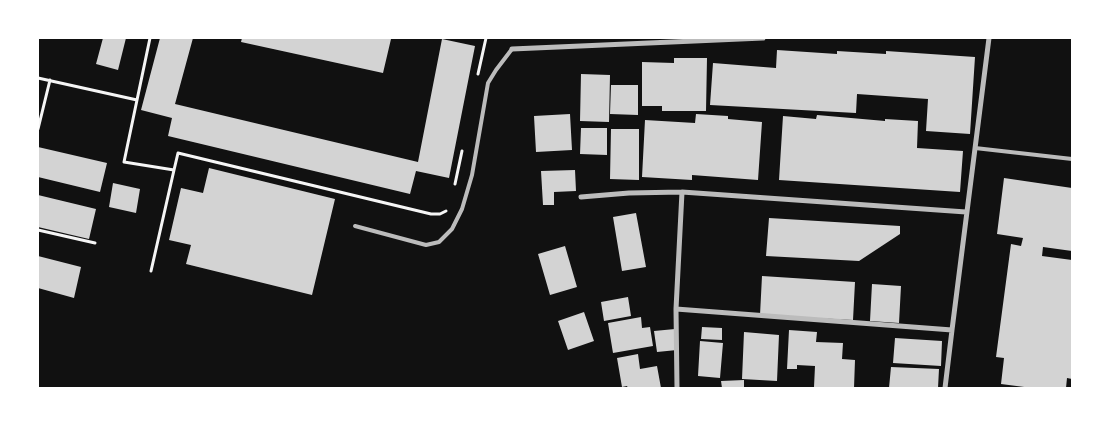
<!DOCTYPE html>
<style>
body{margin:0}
#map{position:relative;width:1110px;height:426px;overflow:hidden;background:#111;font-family:"Varela Round",sans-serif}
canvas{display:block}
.frame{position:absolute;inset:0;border:39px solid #fff;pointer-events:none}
</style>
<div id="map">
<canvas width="1110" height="426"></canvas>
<div class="frame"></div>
</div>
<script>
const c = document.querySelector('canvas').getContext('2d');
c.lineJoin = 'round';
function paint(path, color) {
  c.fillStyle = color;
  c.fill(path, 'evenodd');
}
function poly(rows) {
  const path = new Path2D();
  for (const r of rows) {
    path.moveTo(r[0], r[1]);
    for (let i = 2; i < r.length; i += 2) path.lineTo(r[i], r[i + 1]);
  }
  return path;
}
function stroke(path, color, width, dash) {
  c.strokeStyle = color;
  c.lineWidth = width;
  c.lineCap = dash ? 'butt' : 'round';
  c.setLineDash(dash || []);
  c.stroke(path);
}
const building = poly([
 [103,38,126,38,118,70,96,64],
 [160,38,193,38,175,104,418,162,442,39,475,46,449,178,416,171,410,194,168,136,172,118,141,110],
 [242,38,382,38,391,39,383,73,241,42],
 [777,50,837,54,837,51,886,54,886,51,975,57,970,134,926,131,928,99,857,94,856,113,710,105,713,63,776,68],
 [674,58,707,58,706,111,662,111,662,106,642,106,642,62,674,63],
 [581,74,610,75,609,122,580,121],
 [611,85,638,85,638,115,610,114],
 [570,114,572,150,536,152,534,116],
 [696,114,728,116,728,119,762,122,758,180,692,175,692,180,642,177,645,120,695,123],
 [817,115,885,121,885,119,918,121,917,148,963,151,960,192,779,180,783,116,816,119],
 [581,128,607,128,607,155,580,154],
 [611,129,639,129,639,180,610,179],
 [38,147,107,163,100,192,38,177],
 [209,168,335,199,312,295,186,264,191,245,169,240,181,188,203,193],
 [575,170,576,191,554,192,554,205,543,205,541,171],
 [1004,178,1072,188,1072,251,1043,247,1042,256,1072,260,1072,379,1067,378,1066,388,1032,388,1001,384,1004,358,996,357,1011,244,1021,246,1023,238,997,234],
 [113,183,140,189,136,213,109,207],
 [38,195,96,209,89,239,38,227],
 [636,213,646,267,622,271,613,217],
 [769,218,900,226,900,234,859,261,766,256],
 [565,246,577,287,550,295,538,254],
 [38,256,81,267,74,298,38,288],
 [762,276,855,282,853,320,760,315],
 [872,284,901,286,899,323,870,321],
 [628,297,631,316,604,321,601,302],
 [584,312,594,341,568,350,558,321],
 [641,317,642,328,650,327,653,346,613,353,608,323],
 [702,327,722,328,722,340,701,339],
 [675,329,677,350,657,352,654,331],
 [789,330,817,332,816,342,843,343,842,359,855,360,854,388,814,387,815,366,797,365,797,369,787,369],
 [744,332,779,335,777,381,742,379],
 [895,338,942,341,941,366,893,363],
 [700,341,723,343,720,378,698,376],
 [638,354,640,369,657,366,661,388,628,388,627,386,622,387,617,358],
 [891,367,939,369,938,388,889,388],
 [744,380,744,388,722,388,721,381]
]);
const path = poly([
 [150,38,124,162,174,170,151,271],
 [478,74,486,38],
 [38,78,137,100],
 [38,129,50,80],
 [174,170,178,153,431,214,440,214,446,211],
 [455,184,462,151],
 [38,230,95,243]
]);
const service = poly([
 [975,148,1072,159],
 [355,226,426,245,439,242,452,229,462,209,472,175,488,83,496,70,512,49]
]);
const minor = poly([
 [512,49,763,38],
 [581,197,629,193,682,192,966,212],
 [676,309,952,330],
 [677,388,676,309,682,192],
 [945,388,952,330,989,38]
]);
paint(building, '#d3d3d3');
stroke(path, '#f5f5f5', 3);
stroke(service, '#bcbcbc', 4);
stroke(minor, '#bcbcbc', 5);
</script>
